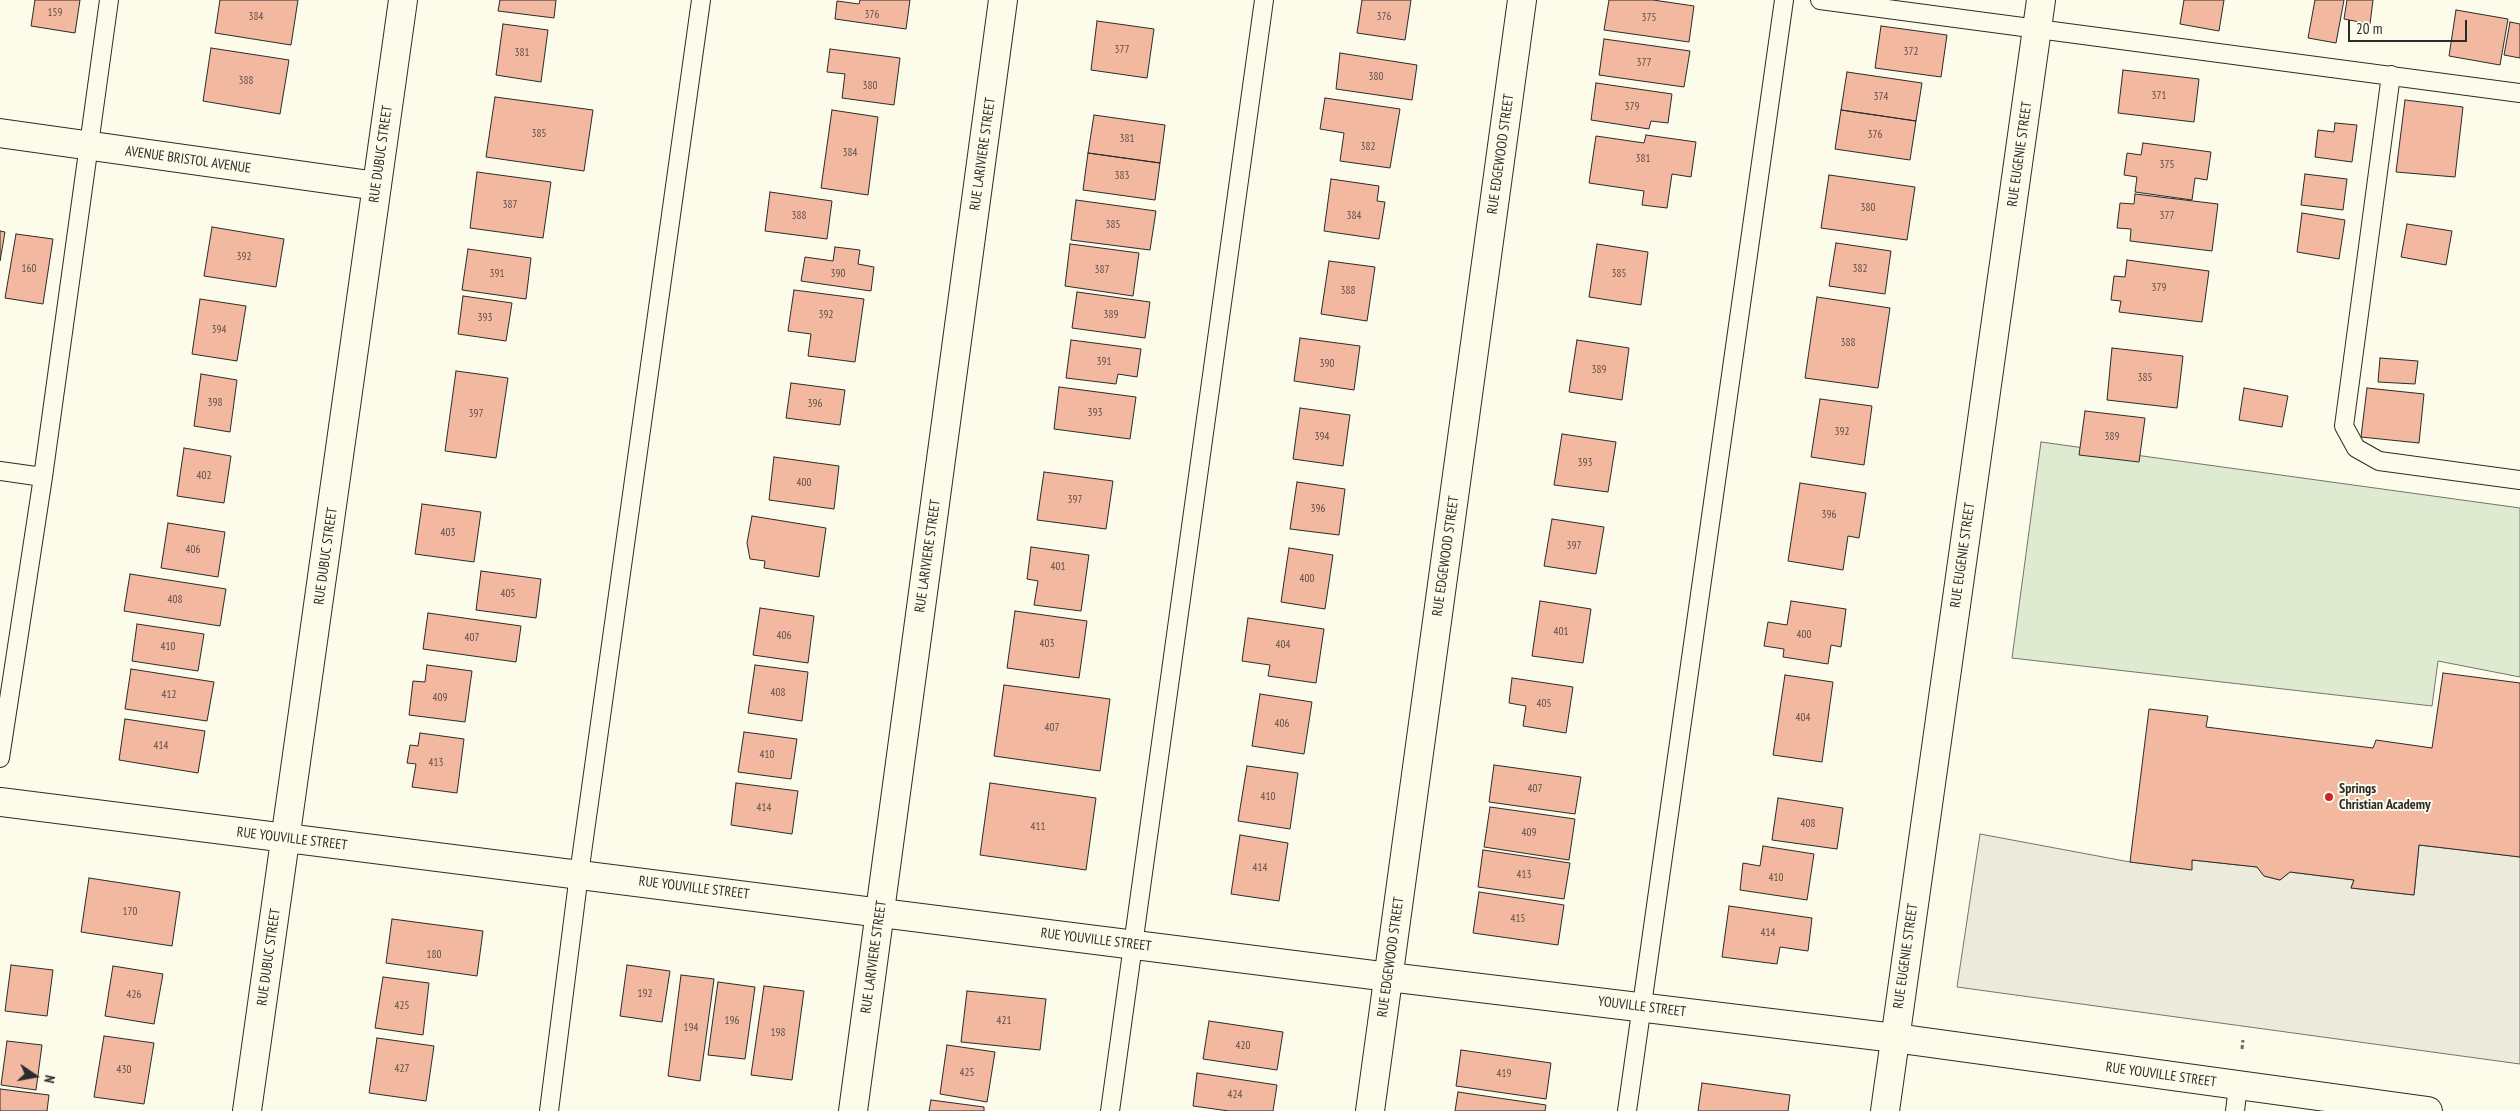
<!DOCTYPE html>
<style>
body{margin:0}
#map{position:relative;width:2520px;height:1111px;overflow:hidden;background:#fdfbea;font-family:"PT Sans Narrow",sans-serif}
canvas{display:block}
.north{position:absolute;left:10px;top:1051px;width:50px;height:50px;-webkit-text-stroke:4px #fdfbea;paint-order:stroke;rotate:102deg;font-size:14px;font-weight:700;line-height:20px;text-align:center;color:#2b2b2b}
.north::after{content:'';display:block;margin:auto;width:18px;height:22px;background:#2b2b2b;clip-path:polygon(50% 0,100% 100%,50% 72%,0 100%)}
.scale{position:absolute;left:2348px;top:20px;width:119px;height:22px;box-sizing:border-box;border:2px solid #2b2b2b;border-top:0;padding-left:6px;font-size:15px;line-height:18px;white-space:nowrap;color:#2b2b2b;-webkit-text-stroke:4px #fdfbea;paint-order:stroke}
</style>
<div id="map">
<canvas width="2520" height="1111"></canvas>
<div class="north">N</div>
<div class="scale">20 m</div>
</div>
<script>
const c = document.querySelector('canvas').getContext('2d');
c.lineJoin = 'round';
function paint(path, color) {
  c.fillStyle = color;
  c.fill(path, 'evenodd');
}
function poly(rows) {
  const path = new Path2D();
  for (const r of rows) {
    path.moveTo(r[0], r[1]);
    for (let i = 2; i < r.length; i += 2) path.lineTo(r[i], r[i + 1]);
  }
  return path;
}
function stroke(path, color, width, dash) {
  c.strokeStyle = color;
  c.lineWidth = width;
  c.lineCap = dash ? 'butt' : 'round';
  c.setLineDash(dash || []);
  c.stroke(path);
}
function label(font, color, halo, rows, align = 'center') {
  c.font = font + ' "PT Sans Narrow",sans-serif';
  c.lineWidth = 4;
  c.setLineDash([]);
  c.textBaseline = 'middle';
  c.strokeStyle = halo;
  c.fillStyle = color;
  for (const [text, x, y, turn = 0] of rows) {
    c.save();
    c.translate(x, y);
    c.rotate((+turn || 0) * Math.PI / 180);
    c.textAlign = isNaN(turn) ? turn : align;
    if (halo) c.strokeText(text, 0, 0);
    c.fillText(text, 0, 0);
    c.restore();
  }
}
const green = poly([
 [2041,442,2520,508,2520,677,2438,661,2432,706,2012,658,2041,442]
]);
const parking = poly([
 [1980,834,2130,862,2191,869,2192,860,2257,867,2264,876,2280,880,2290,872,2354,880,2351,888,2414,895,2419,845,2520,857,2520,1064,1957,987,1980,834]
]);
const building = poly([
 [35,0,80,0,75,33,31,26,35,0],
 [220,0,298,0,291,45,215,33,220,0],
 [500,0,556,0,554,18,498,11,500,0],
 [860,0,910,0,906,29,835,19,837,1,859,4,860,0],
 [1362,0,1411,0,1405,40,1357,33,1362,0],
 [1609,0,1653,0,1694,6,1689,42,1604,30,1609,0],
 [2184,0,2224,0,2219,31,2180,24,2184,0],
 [2315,0,2344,0,2336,43,2308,38,2315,0],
 [2347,0,2373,0,2370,24,2344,19,2347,0],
 [2456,10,2508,19,2500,65,2449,56,2456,10],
 [1097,21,1154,29,1147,78,1091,70,1097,21],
 [2510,22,2520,24,2520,58,2504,55,2510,22],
 [503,24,548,30,541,82,496,75,503,24],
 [1881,26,1947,35,1941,77,1875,68,1881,26],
 [1604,39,1690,51,1684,87,1599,75,1604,39],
 [211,48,289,60,280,114,203,101,211,48],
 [830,49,900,58,894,105,842,98,845,74,827,72,830,49],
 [1340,53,1417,65,1412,100,1336,89,1340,53],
 [2123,70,2199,79,2194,122,2118,113,2123,70],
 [1847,72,1922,83,1916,121,1841,110,1847,72],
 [1596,83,1672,94,1668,123,1651,121,1649,129,1591,120,1596,83],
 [495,97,593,110,584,171,486,157,495,97],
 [1325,98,1400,109,1390,168,1340,161,1344,133,1320,129,1325,98],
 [2405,100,2463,107,2455,177,2396,172,2405,100],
 [832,110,878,117,868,195,821,188,832,110],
 [1841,110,1916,121,1910,160,1835,149,1841,110],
 [1094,115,1165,125,1160,163,1088,153,1094,115],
 [2335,123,2357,125,2352,162,2315,157,2318,130,2334,132,2335,123],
 [1646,135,1696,142,1691,177,1672,174,1667,208,1642,205,1644,191,1589,183,1596,136,1644,143,1646,135],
 [2143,143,2211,152,2207,180,2195,178,2192,200,2135,192,2137,177,2124,175,2127,153,2141,155,2143,143],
 [1088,153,1160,163,1155,200,1083,190,1088,153],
 [477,172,551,182,543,238,470,228,477,172],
 [2305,174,2347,179,2343,210,2301,205,2305,174],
 [1829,175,1915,187,1907,240,1821,228,1829,175],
 [1331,179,1379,186,1377,201,1385,202,1379,239,1324,231,1331,179],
 [770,192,832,201,827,239,765,231,770,192],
 [2135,194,2218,204,2212,251,2130,241,2131,229,2117,228,2120,203,2134,204,2135,194],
 [1076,200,1156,211,1150,250,1071,240,1076,200],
 [2302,213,2345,220,2339,259,2297,252,2302,213],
 [2407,224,2452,231,2446,265,2401,257,2407,224],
 [212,227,284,239,276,287,204,276,212,227],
 [0,231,5,232,0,261,0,231],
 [16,234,53,239,43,304,5,298,16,234],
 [1836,243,1891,251,1885,294,1829,286,1836,243],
 [1070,244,1139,253,1133,296,1065,286,1070,244],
 [1597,244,1648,252,1641,305,1589,297,1597,244],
 [835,247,860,250,858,264,874,267,871,291,801,281,805,257,833,261,835,247],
 [468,249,531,258,526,299,462,290,468,249],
 [2127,260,2209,271,2202,322,2119,312,2121,301,2111,300,2114,276,2125,277,2127,260],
 [1329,261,1375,267,1367,321,1321,314,1329,261],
 [794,290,864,299,855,362,808,356,811,334,788,331,794,290],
 [1077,292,1150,302,1145,338,1072,328,1077,292],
 [463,296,512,303,506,341,458,334,463,296],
 [1817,297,1890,308,1878,388,1805,378,1817,297],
 [200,299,246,306,237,361,192,354,200,299],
 [1300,338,1360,346,1354,390,1294,381,1300,338],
 [1071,340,1141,349,1137,377,1118,374,1116,384,1066,378,1071,340],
 [1577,340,1629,348,1622,400,1569,392,1577,340],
 [2112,348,2183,356,2177,408,2107,400,2112,348],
 [2380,358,2418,361,2415,384,2378,382,2380,358],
 [456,371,508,378,496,458,445,451,456,371],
 [201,374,237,380,230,432,194,426,201,374],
 [791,383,845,390,840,425,786,418,791,383],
 [1059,387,1136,397,1130,439,1054,429,1059,387],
 [2244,388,2288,396,2282,427,2239,420,2244,388],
 [2367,388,2424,394,2419,443,2361,437,2367,388],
 [1820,399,1872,406,1864,465,1811,457,1820,399],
 [1300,408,1350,415,1343,466,1293,459,1300,408],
 [2085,411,2145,418,2139,462,2079,455,2085,411],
 [1562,434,1616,442,1608,492,1554,485,1562,434],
 [184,448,231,456,224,503,177,496,184,448],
 [774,457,839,466,834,509,769,500,774,457],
 [1044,472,1113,481,1106,529,1037,520,1044,472],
 [1297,482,1345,489,1339,535,1290,529,1297,482],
 [1800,483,1866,493,1859,538,1848,536,1843,570,1788,561,1800,483],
 [422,504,481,512,474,562,415,554,422,504],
 [752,516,826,528,819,577,764,568,765,561,750,559,747,543,752,516],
 [1552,519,1604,527,1596,574,1544,566,1552,519],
 [168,523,225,532,218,577,161,568,168,523],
 [1031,547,1089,555,1081,611,1034,605,1038,581,1027,579,1031,547],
 [1289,548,1333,555,1325,609,1281,602,1289,548],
 [481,571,541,579,536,618,476,610,481,571],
 [130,574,226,589,220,626,124,611,130,574],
 [1540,601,1591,609,1583,663,1532,656,1540,601],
 [1791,601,1846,609,1841,647,1831,645,1828,664,1783,657,1784,649,1764,646,1768,622,1787,625,1791,601],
 [760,608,814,616,808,663,753,655,760,608],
 [1015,611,1087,621,1079,678,1007,668,1015,611],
 [428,613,521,626,516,662,423,649,428,613],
 [1248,618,1324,629,1316,683,1268,676,1270,665,1242,661,1248,618],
 [137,624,204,634,198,671,132,661,137,624],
 [427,665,472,671,465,722,409,715,413,681,425,682,427,665],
 [755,665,808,672,802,721,748,713,755,665],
 [131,669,214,682,207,721,125,709,131,669],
 [2443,673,2520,683,2520,857,2419,845,2414,895,2351,888,2354,880,2290,872,2280,880,2264,876,2257,867,2192,860,2192,870,2130,862,2149,709,2208,716,2206,727,2373,748,2376,740,2432,748,2443,673],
 [1785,675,1833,682,1822,762,1773,755,1785,675],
 [1512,678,1573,687,1566,733,1523,726,1526,706,1509,703,1512,678],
 [1004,685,1110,699,1100,771,994,756,1004,685],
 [1260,694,1312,702,1304,754,1252,746,1260,694],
 [125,719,205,731,198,773,119,760,125,719],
 [744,732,797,739,791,779,738,772,744,732],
 [420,733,464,739,457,793,412,787,416,764,407,763,410,745,418,746,420,733],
 [1494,765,1581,777,1575,814,1489,802,1494,765],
 [1247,766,1298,773,1290,829,1238,821,1247,766],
 [736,783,798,791,792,834,731,825,736,783],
 [990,783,1096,798,1086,870,980,855,990,783],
 [1778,798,1843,808,1837,849,1772,840,1778,798],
 [1490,807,1575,819,1569,860,1484,847,1490,807],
 [1240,835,1288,843,1279,901,1231,894,1240,835],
 [1763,846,1814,854,1807,900,1740,890,1743,863,1760,866,1763,846],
 [1483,850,1570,863,1564,899,1478,887,1483,850],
 [89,878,180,892,172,946,81,932,89,878],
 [1479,892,1564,905,1558,945,1473,933,1479,892],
 [1729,906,1812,918,1808,951,1780,947,1777,964,1722,957,1729,906],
 [392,919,483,931,477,976,386,963,392,919],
 [11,965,53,970,47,1016,5,1011,11,965],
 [627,965,670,971,662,1022,620,1016,627,965],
 [113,966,163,974,154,1024,105,1016,113,966],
 [681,975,714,979,700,1081,668,1076,681,975],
 [383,977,429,983,423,1035,375,1028,383,977],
 [718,982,755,987,745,1059,708,1055,718,982],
 [764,986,804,991,792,1080,751,1075,764,986],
 [967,991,1046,999,1040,1050,961,1042,967,991],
 [1209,1021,1283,1032,1277,1070,1203,1059,1209,1021],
 [104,1036,154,1043,144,1104,94,1097,104,1036],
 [377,1038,434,1046,426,1101,369,1093,377,1038],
 [7,1041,42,1045,36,1090,1,1085,7,1041],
 [947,1045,995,1052,987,1102,940,1094,947,1045],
 [1461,1050,1551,1063,1546,1099,1456,1086,1461,1050],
 [1197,1073,1277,1085,1273,1111,1229,1111,1193,1106,1197,1073],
 [1702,1083,1790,1095,1788,1111,1698,1111,1702,1083],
 [0,1089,49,1095,47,1111,0,1111,0,1089],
 [1458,1092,1546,1105,1545,1111,1455,1111,1458,1092],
 [931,1100,984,1107,984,1111,929,1111,931,1100]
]);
const path = poly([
 [2242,1049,2243,1040]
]);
const service = poly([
 [1820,0,2520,93],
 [2391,75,2344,426,2356,448,2379,461,2520,480],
 [0,471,43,477],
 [0,758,43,477,109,0],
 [549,1111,579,874,701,0],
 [1110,1111,1264,0],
 [1627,1111,1784,0],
 [2235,1111,2238,1086]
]);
const minor = poly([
 [0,133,377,186],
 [0,802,1389,977,1895,1038,2428,1111],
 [247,1111,403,0],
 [853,1111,1003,0],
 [1370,1111,1522,0],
 [1885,1111,2041,0]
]);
const markers = [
 [2329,797,5,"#c62828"]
];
const numberNames = [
 ["159",55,13],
 ["376",872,15],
 ["384",256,17],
 ["376",1384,17],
 ["375",1649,18],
 ["377",1122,50],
 ["372",1911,52],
 ["381",522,53],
 ["377",1644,63],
 ["380",1376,77],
 ["388",246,81],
 ["380",870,86],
 ["371",2159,96],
 ["374",1881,97],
 ["379",1632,107],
 ["385",539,134],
 ["376",1875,135],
 ["381",1127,139],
 ["382",1368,147],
 ["384",850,153],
 ["381",1643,159],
 ["375",2167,165],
 ["383",1122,176],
 ["387",510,205],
 ["380",1868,208],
 ["388",799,216],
 ["384",1354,216],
 ["377",2167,216],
 ["385",1113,225],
 ["392",244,257],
 ["160",29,269],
 ["382",1860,269],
 ["387",1102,270],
 ["391",497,274],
 ["390",838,274],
 ["385",1619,274],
 ["379",2159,288],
 ["388",1348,291],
 ["392",826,315],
 ["389",1111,315],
 ["393",485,318],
 ["394",219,330],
 ["388",1848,343],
 ["391",1104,362],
 ["390",1327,364],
 ["389",1599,370],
 ["385",2145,378],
 ["398",215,403],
 ["396",815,404],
 ["393",1095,413],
 ["397",476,414],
 ["392",1842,432],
 ["394",1322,437],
 ["389",2112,437],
 ["393",1585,463],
 ["402",204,476],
 ["400",804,483],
 ["397",1075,500],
 ["396",1318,509],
 ["396",1829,515],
 ["403",448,533],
 ["397",1574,546],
 ["406",193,550],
 ["401",1058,567],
 ["400",1307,579],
 ["405",508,594],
 ["408",175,600],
 ["401",1561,632],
 ["400",1804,635],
 ["406",784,636],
 ["407",472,638],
 ["403",1047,644],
 ["404",1283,645],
 ["410",168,647],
 ["408",778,693],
 ["412",169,695],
 ["409",440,698],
 ["405",1544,704],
 ["404",1803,718],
 ["406",1282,724],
 ["407",1052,728],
 ["414",161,746],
 ["410",767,755],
 ["413",436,763],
 ["407",1535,789],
 ["410",1268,797],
 ["414",764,808],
 ["408",1808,824],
 ["411",1038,827],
 ["409",1529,833],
 ["414",1260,868],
 ["413",1524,875],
 ["410",1776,878],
 ["170",130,912],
 ["415",1518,919],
 ["414",1768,933],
 ["180",434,955],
 ["192",645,994],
 ["426",134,995],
 ["425",402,1006],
 ["196",732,1021],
 ["421",1004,1021],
 ["194",691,1028],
 ["198",778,1033],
 ["420",1243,1046],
 ["427",402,1069],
 ["430",124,1070],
 ["425",967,1073],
 ["419",1504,1074],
 ["424",1235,1095]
];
const streetNames = [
 ["RUE DUBUC STREET",381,154,-82],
 ["RUE LARIVIERE STREET",983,154,-82],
 ["RUE EDGEWOOD STREET",1501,154,-82],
 ["RUE EUGENIE STREET",2020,154,-82],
 ["AVENUE BRISTOL AVENUE",188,160,8],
 ["RUE EUGENIE STREET",1963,555,-82],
 ["RUE DUBUC STREET",326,556,-82],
 ["RUE LARIVIERE STREET",928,556,-82],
 ["RUE EDGEWOOD STREET",1446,556,-82],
 ["RUE YOUVILLE STREET",292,839,7],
 ["RUE YOUVILLE STREET",694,888,7],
 ["RUE YOUVILLE STREET",1096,940,7],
 ["RUE EUGENIE STREET",1906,956,-82],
 ["RUE DUBUC STREET",269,957,-82],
 ["RUE LARIVIERE STREET",874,957,-82],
 ["RUE EDGEWOOD STREET",1391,957,-82],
 ["YOUVILLE STREET",1642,1007,7],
 ["RUE YOUVILLE STREET",2161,1075,8]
];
const poiNames = [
 ["Springs",2339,789],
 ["Christian Academy",2339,805]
];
paint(green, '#deebd1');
stroke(green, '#74746e', 1);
paint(parking, '#eceadb');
stroke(parking, '#74746e', 1);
paint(building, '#f2b8a0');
stroke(building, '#2b2b2b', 1);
stroke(service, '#2b2b2b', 20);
stroke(minor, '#2b2b2b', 30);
stroke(path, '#6a6964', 3, [4, 2.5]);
stroke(service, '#fdfbea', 18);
stroke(minor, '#fdfbea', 28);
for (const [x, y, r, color] of markers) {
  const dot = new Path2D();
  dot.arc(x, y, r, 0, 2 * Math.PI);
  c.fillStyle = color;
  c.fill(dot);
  stroke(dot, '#fdfbea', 2);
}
label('11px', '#5d4e48', null, numberNames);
label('14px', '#2b2b2b', '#fdfbea', streetNames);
label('bold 14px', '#2b2b2b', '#fdfbea', poiNames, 'left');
</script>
